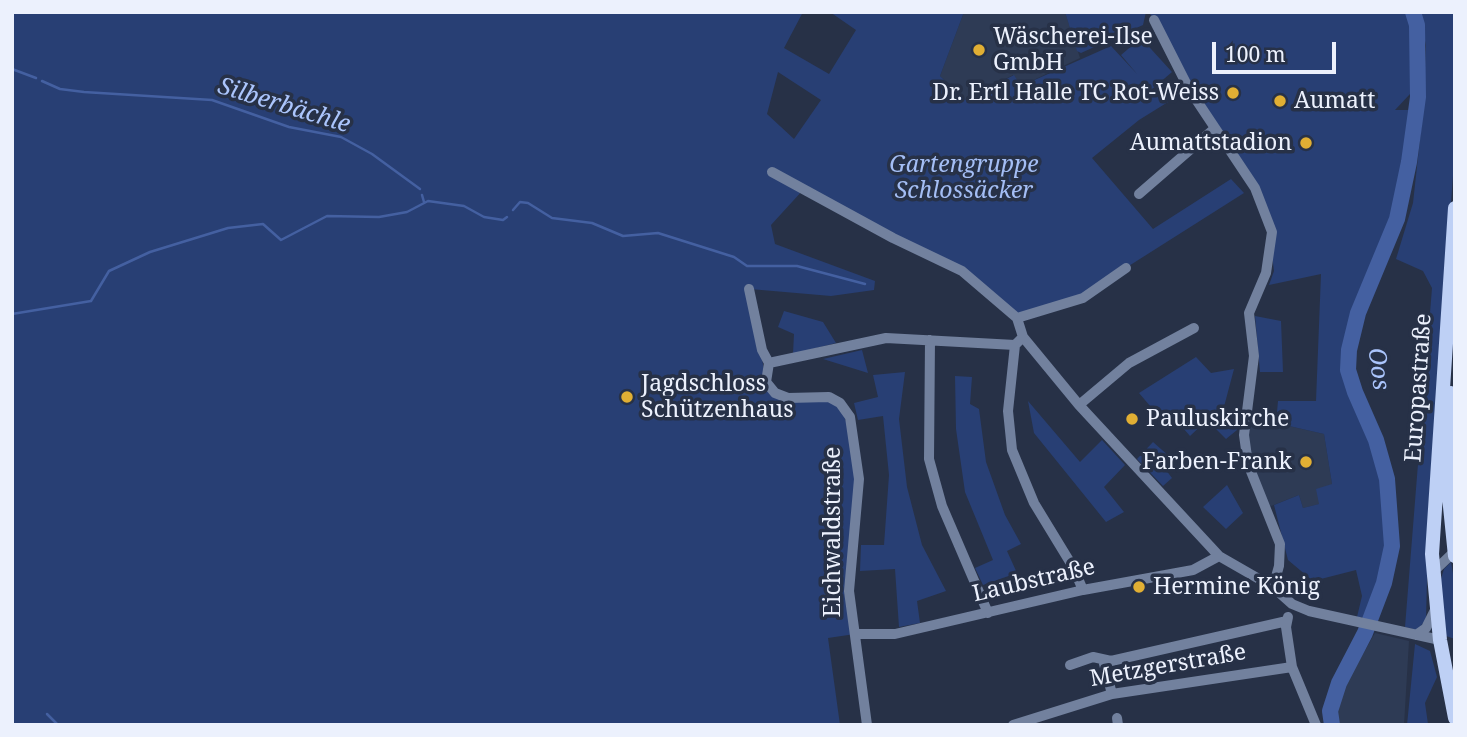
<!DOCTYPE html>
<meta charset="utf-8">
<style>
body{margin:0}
#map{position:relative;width:1467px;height:737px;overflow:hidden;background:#273147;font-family:"Noto Serif",serif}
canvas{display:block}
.frame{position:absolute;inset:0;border:14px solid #ecf1fd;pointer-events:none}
.scale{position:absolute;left:1212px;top:42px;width:124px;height:32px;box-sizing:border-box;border:4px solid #ecf1fd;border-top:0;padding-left:9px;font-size:21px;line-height:24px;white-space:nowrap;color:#ecf1fd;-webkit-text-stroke:5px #273147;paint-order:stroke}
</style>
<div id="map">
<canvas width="1467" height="737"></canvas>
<div class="frame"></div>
<div class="scale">100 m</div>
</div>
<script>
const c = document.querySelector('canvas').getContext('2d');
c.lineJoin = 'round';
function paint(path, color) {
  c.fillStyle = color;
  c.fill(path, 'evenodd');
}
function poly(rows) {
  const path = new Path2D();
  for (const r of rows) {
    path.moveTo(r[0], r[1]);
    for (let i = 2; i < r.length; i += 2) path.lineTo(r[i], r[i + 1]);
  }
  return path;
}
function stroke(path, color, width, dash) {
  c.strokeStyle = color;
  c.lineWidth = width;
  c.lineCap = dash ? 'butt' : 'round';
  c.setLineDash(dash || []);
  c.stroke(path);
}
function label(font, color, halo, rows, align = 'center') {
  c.font = font + ' "Noto Serif",serif';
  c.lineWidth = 7;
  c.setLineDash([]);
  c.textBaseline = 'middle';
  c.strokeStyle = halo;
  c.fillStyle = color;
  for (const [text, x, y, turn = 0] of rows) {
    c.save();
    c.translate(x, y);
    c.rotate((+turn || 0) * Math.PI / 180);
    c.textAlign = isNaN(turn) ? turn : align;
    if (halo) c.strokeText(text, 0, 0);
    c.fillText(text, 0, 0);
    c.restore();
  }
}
const built = poly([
 [964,12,1065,12,1080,58,1021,86,1013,75,965,100,940,76],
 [1251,422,1276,423,1324,434,1332,484,1320,504,1303,508,1299,495,1266,508,1244,446],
 [1375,633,1409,641,1404,725,1335,725,1337,699]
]);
const green = poly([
 [12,12,803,12,784,48,829,74,856,30,830,12,964,12,940,76,965,100,1014,75,1021,86,1111,46,1137,74,1121,55,1141,38,1172,72,1151,90,1168,102,1139,120,1092,158,1153,229,1231,179,1244,193,1083,295,1018,314,985,285,803,190,771,225,775,244,875,281,874,290,831,296,750,289,766,382,774,393,840,403,857,456,849,591,855,634,828,638,840,725,12,725],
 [778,72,821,100,794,139,767,114],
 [1065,12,1146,12,1143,25,1081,53,1077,51],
 [1149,12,1409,12,1412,26,1410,94,1395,110,1410,110,1406,165,1393,219,1348,336,1345,374,1356,411,1372,447,1386,498,1388,538,1382,572,1368,618,1357,617,1362,596,1356,570,1313,581,1288,560,1274,505,1299,495,1303,508,1319,504,1316,489,1332,484,1324,434,1276,423,1278,401,1316,401,1321,274,1269,285,1274,271,1267,214,1214,129],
 [1418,12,1455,12,1455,149,1429,499,1426,619,1418,630,1405,627,1432,288,1423,271,1396,259,1413,203,1423,112,1426,45],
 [784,311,823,322,836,343,793,354,794,334,778,327],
 [1255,316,1281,321,1283,372,1260,372],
 [862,350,868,373,823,359],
 [1196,357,1211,373,1234,369,1221,418,1237,421,1237,430,1226,439,1207,420,1190,436,1170,413,1162,420,1139,393],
 [905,372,899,419,907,487,922,545,946,591,917,601,920,623,899,627,895,569,860,571,861,545,884,545,889,475,883,416,858,420,854,403,878,397,873,375],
 [955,376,972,377,970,404,979,409,986,462,1005,515,1021,544,1007,551,1017,573,983,585,975,568,993,560,965,492,956,429],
 [1028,401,1080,462,1102,440,1125,465,1104,487,1124,512,1106,522,1034,433],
 [1153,442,1170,457,1163,466,1172,478,1163,486,1137,459],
 [1227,485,1243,513,1226,529,1203,507],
 [1451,562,1455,585,1455,639,1446,636,1440,582,1444,569],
 [1415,644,1430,651,1437,677,1425,703,1428,724,1433,725,1407,725]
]);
const stream = poly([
 [12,69,36,78],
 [42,81,60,89,84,92,212,100,289,127,341,137,372,154,420,189],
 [422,195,424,202],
 [513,210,520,202,528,203,552,218,592,223,623,236,658,233,734,257,747,266,797,266,865,284],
 [12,314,91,301,109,271,150,252,228,228,263,224,281,240,327,216,379,217,407,212,428,201,464,206,484,217,503,220,507,217],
 [47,714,58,725]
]);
const river = poly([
 [1332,725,1330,711,1339,683,1365,633,1384,583,1392,546,1387,479,1376,440,1355,392,1348,370,1349,350,1358,313,1397,219,1409,162,1418,97,1417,25,1413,12]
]);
const minor = poly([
 [1154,20,1189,89,1255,188,1272,232,1266,273,1249,313,1254,356,1244,435,1248,464,1280,544,1279,566,1273,587],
 [772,172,893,238,962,271,1017,318],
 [1139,194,1214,129],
 [749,289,762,350,769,363],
 [1023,337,1017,318,1083,298,1126,268],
 [930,340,929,459,942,506,988,613],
 [1015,345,1008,411,1012,450,1034,503,1073,567,1083,590],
 [769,363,886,338,1015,345,1023,337,1079,405,1219,556,1273,587,1292,604,1309,611,1440,640],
 [769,363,766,382,775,393,788,398,829,397,840,403,850,417,859,479,849,591,867,725],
 [1079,405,1129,363,1194,328],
 [1433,572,1455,551],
 [1288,617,1286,627,1292,667,1316,725],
 [855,634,895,634,1083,590,1193,570,1219,556],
 [1416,635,1426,628,1437,606],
 [1103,660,1112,694],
 [1070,665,1093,657,1111,661,1287,621],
 [1117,718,1118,725],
 [1013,725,1112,694,1292,667]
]);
const major = poly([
 [1455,208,1432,554,1440,640,1455,718],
 [1451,393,1447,477,1455,556]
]);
const markers = [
 [979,50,7,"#e1af34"],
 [1233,93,7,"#e1af34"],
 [1280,101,7,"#e1af34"],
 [1306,143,7,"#e1af34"],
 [627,397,7,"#e1af34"],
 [1132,419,7,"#e1af34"],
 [1306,462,7,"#e1af34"],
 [1139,587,7,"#e1af34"]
];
const poiNames = [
 ["Wäscherei-Ilse",993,37],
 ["GmbH",993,63],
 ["Dr. Ertl Halle TC Rot-Weiss",1219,93,"right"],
 ["Aumatt",1294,101],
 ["Aumattstadion",1292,143,"right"],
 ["Jagdschloss",641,384],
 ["Schützenhaus",641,410],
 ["Pauluskirche",1146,419],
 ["Farben-Frank",1292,462,"right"],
 ["Hermine König",1153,587]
];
const parkNames = [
 ["Gartengruppe",964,165],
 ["Schlossäcker",964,191]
];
const streetNames = [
 ["Europastraße",1419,388,-86],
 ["Eichwaldstraße",833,532,-90],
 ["Laubstraße",1034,581,-13],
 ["Metzgerstraße",1168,666,-10]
];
const waterNames = [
 ["Silberbächle",284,106,17],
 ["Oos",1378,369,83]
];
paint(built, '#2e3b55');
paint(green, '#283f74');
stroke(stream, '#4460a1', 2.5);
stroke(river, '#4460a1', 16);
stroke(minor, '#72819e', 10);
stroke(major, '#bed0f5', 14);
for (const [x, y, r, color] of markers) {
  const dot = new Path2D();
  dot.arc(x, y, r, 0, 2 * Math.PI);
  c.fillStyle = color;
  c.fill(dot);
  stroke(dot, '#273147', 2.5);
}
label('23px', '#ecf1fd', '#273147', poiNames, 'left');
label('italic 23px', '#a4bef5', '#273147', parkNames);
label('23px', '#ecf1fd', '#273147', streetNames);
label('italic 24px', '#abc5fc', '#273147', waterNames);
</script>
